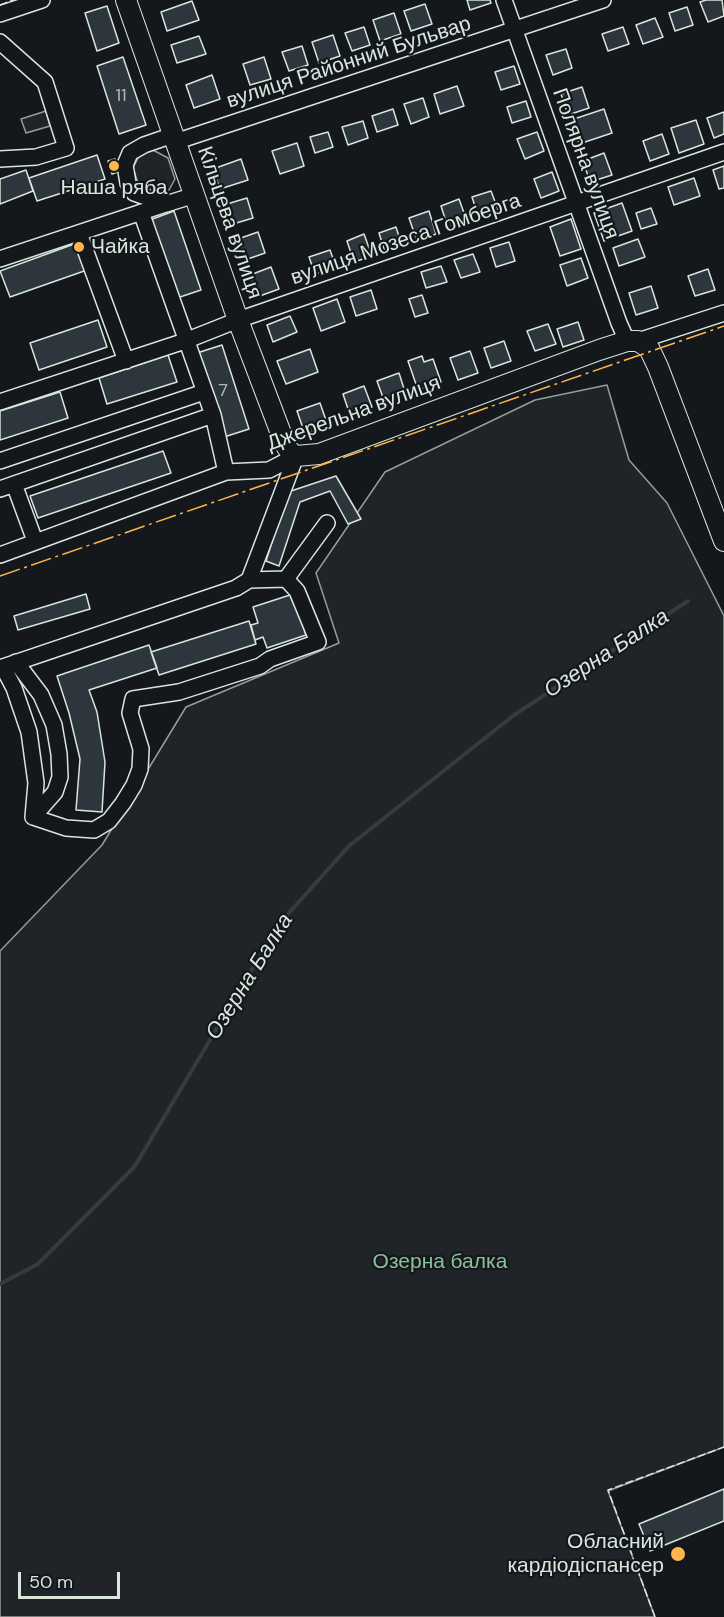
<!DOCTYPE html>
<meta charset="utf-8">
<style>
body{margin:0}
#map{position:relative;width:724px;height:1617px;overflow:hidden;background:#14181c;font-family:"DM Sans",sans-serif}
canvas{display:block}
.scale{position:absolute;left:18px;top:1572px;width:102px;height:27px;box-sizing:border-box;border:3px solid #d8e6dc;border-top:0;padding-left:8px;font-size:18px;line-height:21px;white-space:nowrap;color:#d8e6dc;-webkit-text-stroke:4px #14181c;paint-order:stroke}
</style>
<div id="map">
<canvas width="724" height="1617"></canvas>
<div class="scale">50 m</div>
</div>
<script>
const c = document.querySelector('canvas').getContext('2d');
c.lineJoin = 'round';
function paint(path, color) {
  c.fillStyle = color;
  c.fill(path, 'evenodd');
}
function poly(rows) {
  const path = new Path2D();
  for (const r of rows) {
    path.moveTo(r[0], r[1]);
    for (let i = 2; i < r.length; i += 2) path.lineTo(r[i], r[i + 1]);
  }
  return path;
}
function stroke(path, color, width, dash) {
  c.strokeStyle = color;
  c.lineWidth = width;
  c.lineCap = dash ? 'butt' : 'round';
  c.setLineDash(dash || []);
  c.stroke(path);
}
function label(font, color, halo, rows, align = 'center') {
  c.font = font + ' "DM Sans",sans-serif';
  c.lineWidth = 4.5;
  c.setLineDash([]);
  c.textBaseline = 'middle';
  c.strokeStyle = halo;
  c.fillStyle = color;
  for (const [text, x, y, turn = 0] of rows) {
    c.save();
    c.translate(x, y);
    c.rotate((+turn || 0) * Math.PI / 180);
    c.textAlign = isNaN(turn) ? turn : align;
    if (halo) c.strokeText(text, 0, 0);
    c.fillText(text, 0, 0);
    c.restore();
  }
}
const green = poly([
 [46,111,50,126,26,133,21,119,46,111],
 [153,150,168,158,175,179,169,190,154,196,141,192,133,168,140,154,153,150],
 [607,385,629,460,667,503,724,616,724,1447,608,1491,655,1617,0,1617,0,951,102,845,186,707,339,643,316,573,385,472,535,400,607,385]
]);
const stream = poly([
 [0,1284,38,1264,135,1166,279,924,349,846,514,715,688,601]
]);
const building = poly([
 [467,0,490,0,491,3,470,10,467,0],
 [706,0,722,0,724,16,708,22,700,2,706,0],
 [192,1,199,20,167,31,161,12,192,1],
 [425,4,432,24,411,31,404,11,425,4],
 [107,6,119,43,97,51,85,13,107,6],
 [687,7,693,25,675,31,669,13,687,7],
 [394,13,401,34,380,41,373,20,394,13],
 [655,18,663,37,643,44,636,25,655,18],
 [364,27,370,45,352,51,345,33,364,27],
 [623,27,629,44,608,51,602,34,623,27],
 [333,35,340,56,319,63,312,42,333,35],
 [199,36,206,54,177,63,171,45,199,36],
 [302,46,308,65,289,71,282,52,302,46],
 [566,49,572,68,553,75,546,55,566,49],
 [123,57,146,125,119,134,97,66,123,57],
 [264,57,271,79,250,85,243,64,264,57],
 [514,66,520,84,501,90,495,72,514,66],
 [212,75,220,99,194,108,186,85,212,75],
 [457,86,464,106,440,114,434,94,457,86],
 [582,87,589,108,568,115,561,94,582,87],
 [423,98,429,117,411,124,404,104,423,98],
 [526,101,531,117,512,123,507,107,526,101],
 [393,109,398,125,377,132,372,116,393,109],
 [604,109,612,133,579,144,571,120,604,109],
 [724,112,724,134,714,138,707,118,724,112],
 [696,120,704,144,679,153,671,128,696,120],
 [363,121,368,138,348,145,342,127,363,121],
 [328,132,333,147,315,153,310,137,328,132],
 [537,132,544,151,525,159,517,139,537,132],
 [662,134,669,154,650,161,643,141,662,134],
 [297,143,304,166,280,174,272,151,297,143],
 [604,153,612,175,590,182,583,161,604,153],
 [97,155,105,179,37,201,29,178,97,155],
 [115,159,120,171,112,174,108,161,115,159],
 [241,159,248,180,220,189,213,169,241,159],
 [724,166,724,188,719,189,713,170,724,166],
 [26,170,33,191,0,204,0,179,26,170],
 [552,172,559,191,541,198,534,179,552,172],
 [694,178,700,196,674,205,668,187,694,178],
 [491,191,499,212,479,219,472,197,491,191],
 [247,198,253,218,233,224,227,204,247,198],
 [459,199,468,224,449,231,441,206,459,199],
 [622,203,632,231,604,241,594,213,622,203],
 [651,208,657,224,641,229,636,213,651,208],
 [174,211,201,290,177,298,150,220,174,211],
 [429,211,436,234,417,241,409,218,429,211],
 [571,219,581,249,560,256,550,227,571,219],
 [396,227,402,246,385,252,379,233,396,227],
 [258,232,265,253,245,260,238,239,258,232],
 [364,234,372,256,354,262,347,241,364,234],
 [638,239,645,257,619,266,613,248,638,239],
 [509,242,515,261,496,267,490,248,509,242],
 [77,243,87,270,10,297,0,271,77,243],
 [330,250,336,267,315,274,309,257,330,250],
 [473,254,480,272,461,278,454,260,473,254],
 [581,258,588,278,567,286,560,265,581,258],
 [441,266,447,282,426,288,421,272,441,266],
 [271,267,279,289,257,297,250,275,271,267],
 [708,269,715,290,695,296,688,276,708,269],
 [651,286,658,308,636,315,629,293,651,286],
 [371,290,377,309,356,316,350,297,371,290],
 [422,295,428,313,415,317,409,299,422,295],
 [337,299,345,322,321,331,313,308,337,299],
 [290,316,297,332,273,342,267,325,290,316],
 [98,320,107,347,39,370,30,343,98,320],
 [578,322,584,340,563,347,557,329,578,322],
 [548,324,556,344,535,351,527,331,548,324],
 [504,341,511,361,491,368,484,348,504,341],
 [222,345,249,429,224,437,197,353,222,345],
 [310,349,318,372,286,384,277,361,310,349],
 [470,351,478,373,458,380,450,358,470,351],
 [168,355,177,382,107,404,99,378,168,355],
 [422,356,424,362,433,359,441,382,418,390,408,361,422,356],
 [399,373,406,395,385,403,377,381,399,373],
 [364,386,372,407,350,415,343,394,364,386],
 [60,392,68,418,0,440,0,411,60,392],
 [320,403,328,426,305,434,297,411,320,403],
 [163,451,171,473,38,518,30,496,163,451],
 [336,476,361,519,348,524,330,491,300,502,279,566,266,561,288,492,336,476],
 [86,594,90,609,18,630,14,616,86,594],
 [293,594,306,635,267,648,263,637,255,640,251,625,258,623,253,607,293,594],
 [249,621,256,644,159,675,151,652,249,621],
 [149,645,157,668,89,690,97,712,105,762,102,812,76,810,80,759,69,713,57,676,149,645],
 [724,1489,724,1521,650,1551,639,1524,724,1489]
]);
const minor = poly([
 [504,0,619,323,627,341],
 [0,14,42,0],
 [0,42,45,82,66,148,36,157,0,159],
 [173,135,144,145,130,153,125,165,128,183,134,193,166,204,195,195],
 [175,142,603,0],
 [141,212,213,415],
 [79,233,126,361],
 [0,259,166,204],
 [638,341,724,313],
 [0,402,185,341,238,320,724,152],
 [0,461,204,392],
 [14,484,35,541],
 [0,489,213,415,226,472],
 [0,555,226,472,269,470,296,456],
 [286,579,327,523],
 [16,662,41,695,54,725,59,754,60,777,55,792,33,817],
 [3,667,14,688,29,732,36,783,33,817,66,828,94,830,109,821,123,803,134,785,140,769,141,749,130,713,133,699,179,692,260,666,270,659,318,642,297,591,286,579,249,580],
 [0,668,236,588,249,580,296,456]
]);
const major = poly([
 [126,0,238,320,285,444,290,452,296,456,319,454,599,350,627,341,638,341,649,348,658,367,724,541]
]);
const fence = poly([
 [0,5,13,0],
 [655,1617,608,1490,724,1447]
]);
const power = poly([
 [0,576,724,326]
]);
const markers = [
 [114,166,6,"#ffb74d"],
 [79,247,6,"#ffb74d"],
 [678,1554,8,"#ffb74d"]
];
const numberNames = [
 ["11",121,96],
 ["7",223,391]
];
const streetNames = [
 ["вулиця Районний Бульвар",349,63,-18],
 ["Полярна вулиця",585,164,70],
 ["Кільцева вулиця",229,223,71],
 ["вулиця Мозеса Гомберга",406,240,-19],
 ["Джерельна вулиця",354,414,-20]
];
const poiNames = [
 ["Наша ряба",114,188],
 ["Чайка",91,247,"left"],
 ["Обласний",664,1542,"right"],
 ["кардіодіспансер",664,1566,"right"]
];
const parkNames = [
 ["Озерна балка",440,1262]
];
const waterNames = [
 ["Озерна Балка",607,654,-33],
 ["Озерна Балка",250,977,-58]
];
paint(green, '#202428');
stroke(green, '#939e99', 1.5);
stroke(stream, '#363b3e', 4);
paint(building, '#2c363c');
stroke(building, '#d8e6dc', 1.5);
stroke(minor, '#d8e6dc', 18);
stroke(major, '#d8e6dc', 22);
stroke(minor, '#14181c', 15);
stroke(major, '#14181c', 20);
stroke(fence, '#d8e6dc', 1.5, [8, 3]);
stroke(power, '#ffb74d', 1.5, [21, 4.5, 3, 4.5]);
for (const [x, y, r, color] of markers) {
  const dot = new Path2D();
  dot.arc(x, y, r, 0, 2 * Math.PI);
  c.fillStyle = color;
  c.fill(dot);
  stroke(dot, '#14181c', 2);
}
label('18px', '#adbab4', null, numberNames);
label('21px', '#d8e6dc', '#14181c', streetNames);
label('21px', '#d8e6dc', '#14181c', poiNames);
label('21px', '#8ac095', '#14181c', parkNames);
label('italic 22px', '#d8e6dc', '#14181c', waterNames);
</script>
